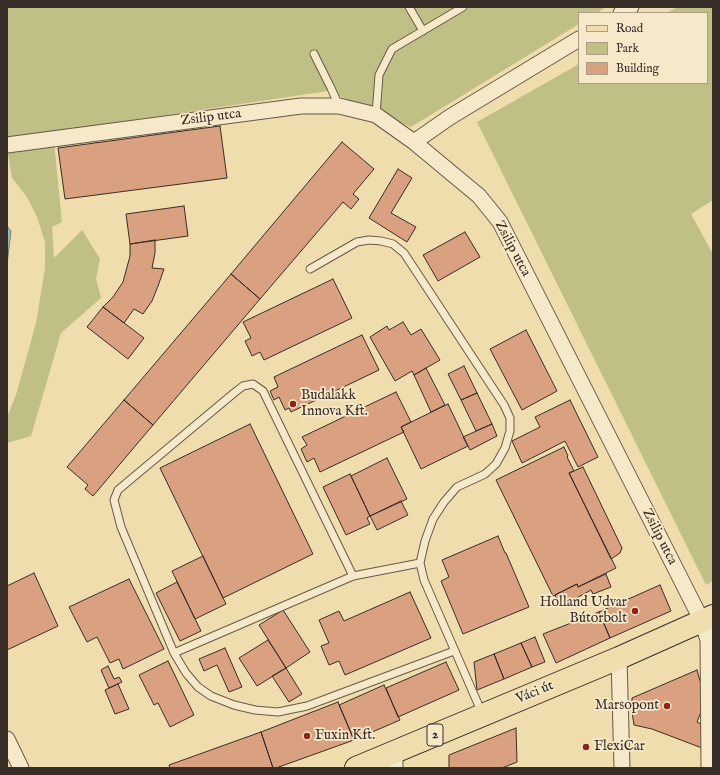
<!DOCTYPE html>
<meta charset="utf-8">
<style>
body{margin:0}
#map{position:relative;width:720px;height:775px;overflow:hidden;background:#f0ddad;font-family:"IM FELL English",serif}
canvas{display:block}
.frame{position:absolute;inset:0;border:8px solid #392d28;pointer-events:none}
.legend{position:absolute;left:578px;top:12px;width:130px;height:72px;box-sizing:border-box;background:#f5e9ca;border:1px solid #aa9e89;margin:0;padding:5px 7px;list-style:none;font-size:12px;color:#392d28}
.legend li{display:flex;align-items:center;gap:8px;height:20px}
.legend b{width:20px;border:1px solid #aa9e89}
</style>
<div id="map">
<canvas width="720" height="775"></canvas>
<div class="frame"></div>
<ul class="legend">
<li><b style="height:5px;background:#f0ddad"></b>Road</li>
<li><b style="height:11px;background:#bfbf86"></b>Park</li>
<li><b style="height:11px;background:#daa181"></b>Building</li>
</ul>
</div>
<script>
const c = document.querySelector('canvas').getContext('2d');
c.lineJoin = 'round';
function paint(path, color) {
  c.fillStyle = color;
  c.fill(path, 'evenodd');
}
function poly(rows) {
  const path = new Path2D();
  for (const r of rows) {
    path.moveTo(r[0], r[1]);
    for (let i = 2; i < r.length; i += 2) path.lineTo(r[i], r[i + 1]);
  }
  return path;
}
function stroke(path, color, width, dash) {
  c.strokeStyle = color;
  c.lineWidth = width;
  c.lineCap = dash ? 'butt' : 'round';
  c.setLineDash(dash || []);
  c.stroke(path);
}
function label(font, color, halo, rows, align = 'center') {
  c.font = font + ' "IM FELL English",serif';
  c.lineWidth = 3.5;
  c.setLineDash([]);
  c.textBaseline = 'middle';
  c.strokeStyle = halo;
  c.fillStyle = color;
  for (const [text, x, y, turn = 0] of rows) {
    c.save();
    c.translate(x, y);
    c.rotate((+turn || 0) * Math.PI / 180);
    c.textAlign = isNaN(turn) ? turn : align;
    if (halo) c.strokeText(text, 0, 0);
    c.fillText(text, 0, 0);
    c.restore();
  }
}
const green = poly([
 [7,7,606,7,597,13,579,13,579,24,411,127,328,91,53,132,62,222,52,227,54,258,82,230,100,259,96,279,101,298,61,333,31,436,7,443,7,417,16,395,36,323,45,268,45,242,37,217,27,197,12,178,7,148],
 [677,7,713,7,713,200,691,214,713,254,713,581,706,585,477,122,579,64,579,83,707,83,707,13,667,13]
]);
const water = poly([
 [7,226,11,231,7,265,7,226]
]);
const building = poly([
 [220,126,227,178,65,199,58,148,220,126],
 [342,142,374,169,353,194,359,199,351,209,343,202,260,299,231,274,342,142],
 [398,169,412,178,391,213,416,227,407,242,369,218,398,169],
 [184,206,188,236,130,244,126,214,184,206],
 [465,232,480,257,438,281,423,255,465,232],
 [155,240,155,253,152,268,164,269,158,286,152,301,143,314,134,309,124,323,103,307,113,297,123,282,130,256,130,244,155,240],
 [231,274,260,299,153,425,124,400,231,274],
 [333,279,352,318,264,360,260,352,252,356,245,341,251,338,243,322,333,279],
 [103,307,144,338,128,359,87,327,103,307],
 [403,322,411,335,421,329,440,360,414,375,412,371,395,381,370,337,387,326,389,330,403,322],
 [526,330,557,391,522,410,490,349,526,330],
 [362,335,379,370,291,412,289,408,285,410,279,397,274,400,270,391,278,387,274,377,362,335],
 [464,366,477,393,461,400,448,374,464,366],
 [426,368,445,405,431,412,414,375,426,368],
 [396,392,411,422,401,427,404,432,320,472,314,458,307,462,301,449,307,445,302,437,396,392],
 [477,393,492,424,476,431,461,400,477,393],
 [124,400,153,425,93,496,85,489,88,485,67,467,124,400],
 [570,400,598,457,578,467,565,441,522,463,512,441,540,427,535,417,570,400],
 [448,404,468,446,421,469,401,427,448,404],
 [250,424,313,554,223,598,160,468,250,424],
 [492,424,497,436,470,450,463,437,492,424],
 [564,447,568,456,567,457,574,471,569,473,616,568,578,587,577,584,553,596,496,480,564,447],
 [387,458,407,499,370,516,351,476,387,458],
 [583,467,622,548,620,553,611,559,569,473,583,467],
 [350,474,370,516,367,518,370,524,346,535,323,487,350,474],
 [401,501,408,515,377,530,370,516,401,501],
 [498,536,505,553,506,553,529,607,463,634,441,581,449,577,442,560,498,536],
 [203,556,226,604,195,619,172,571,203,556],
 [34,573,58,626,7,650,7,586,34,573],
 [606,574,611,587,593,594,591,590,560,607,555,595,577,584,578,587,606,574],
 [129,579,164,649,123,669,119,659,110,663,97,637,87,642,69,607,129,579],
 [177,582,201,631,180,641,156,593,177,582],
 [660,585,671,611,610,638,599,612,660,585],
 [410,592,431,638,345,675,339,661,329,665,321,646,329,643,319,620,339,611,344,621,410,592],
 [283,610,310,652,286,668,259,625,283,610],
 [599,612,610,638,556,663,543,634,599,612],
 [535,637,545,662,532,667,521,643,535,637],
 [268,640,286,668,257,686,239,658,268,640],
 [521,643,532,667,504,679,494,654,521,643],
 [225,648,242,687,229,692,217,665,204,671,199,659,225,648],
 [494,654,504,679,477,690,474,662,494,654],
 [168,661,194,715,170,727,158,703,154,705,139,675,168,661],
 [446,662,459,690,398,717,386,688,446,662],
 [108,666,114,679,119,677,122,682,109,688,101,670,108,666],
 [286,668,302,694,289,702,272,676,286,668],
 [697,670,702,688,703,700,701,712,697,722,703,725,702,748,652,729,634,725,632,712,632,698,697,670],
 [118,684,129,709,115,714,105,690,118,684],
 [384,685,400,720,354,740,339,705,384,685],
 [338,702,354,740,276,768,273,768,261,732,338,702],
 [516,728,517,762,502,768,449,768,449,755,516,728],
 [261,732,273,768,170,768,169,765,261,732]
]);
const lane = poly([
 [409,7,423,31],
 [314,54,331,88,339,106],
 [376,115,379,75,392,49,463,7],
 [310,269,357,242,369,240,381,241,393,244,404,253,504,405,510,418,510,431,505,448,496,464,485,474,457,487,444,502,433,519,425,541,420,563,424,580,482,713],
 [353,576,263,391,253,384,243,386,234,393,118,490,114,500,121,527,174,653,186,673,198,687,211,696,234,705,255,710,278,712,307,706,454,651],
 [174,653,353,576,420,563]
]);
const street = poly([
 [621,13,631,7],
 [414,142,450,117,579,39],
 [7,145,301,106,339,106,376,115,414,142,479,196,500,222,702,621,708,640,709,768],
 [619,658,622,768],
 [7,739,21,768],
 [395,751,395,768]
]);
const primary = poly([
 [356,768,619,658,713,616]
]);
const markers = [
 [293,404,4,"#8f2418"],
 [635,611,4,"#8f2418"],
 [667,706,4,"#8f2418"],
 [307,736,4,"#8f2418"],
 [586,747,4,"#8f2418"]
];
const shields = [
 [435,735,16]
];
const shieldNames = [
 ["2",435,735]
];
const streetNames = [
 ["Zsilip utca",211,118,-7],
 ["Zsilip utca",512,249,62],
 ["Zsilip utca",659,537,63],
 ["Váci út",535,693,-22]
];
const poiNames = [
 ["Budalakk",301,396],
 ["Innova Kft.",301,412],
 ["Holland Udvar",627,603,"right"],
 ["Bútorbolt",627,619,"right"],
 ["Marsopont",659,706,"right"],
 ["Fuxin Kft.",315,736],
 ["FlexiCar",594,747]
];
paint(green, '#bfbf86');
paint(water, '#9abbac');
stroke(water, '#738277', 1);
paint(building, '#daa181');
stroke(building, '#392d28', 1);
stroke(lane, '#675949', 9);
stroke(street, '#675949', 17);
stroke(primary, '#392d28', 24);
stroke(lane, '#f5e9ca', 7);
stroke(street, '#f5e9ca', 15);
stroke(primary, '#f0ddad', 22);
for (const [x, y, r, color] of markers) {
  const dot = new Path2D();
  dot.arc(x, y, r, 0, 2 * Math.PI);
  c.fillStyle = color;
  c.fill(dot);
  stroke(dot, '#f5e9ca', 1.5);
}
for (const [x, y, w] of shields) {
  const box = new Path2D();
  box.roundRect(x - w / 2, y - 11, w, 22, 3);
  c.fillStyle = '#f5e9ca';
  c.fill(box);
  stroke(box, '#392d28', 1);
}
label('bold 13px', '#392d28', null, shieldNames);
label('14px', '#392d28', '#f5e9ca', streetNames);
label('14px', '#392d28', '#f5e9ca', poiNames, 'left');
</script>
